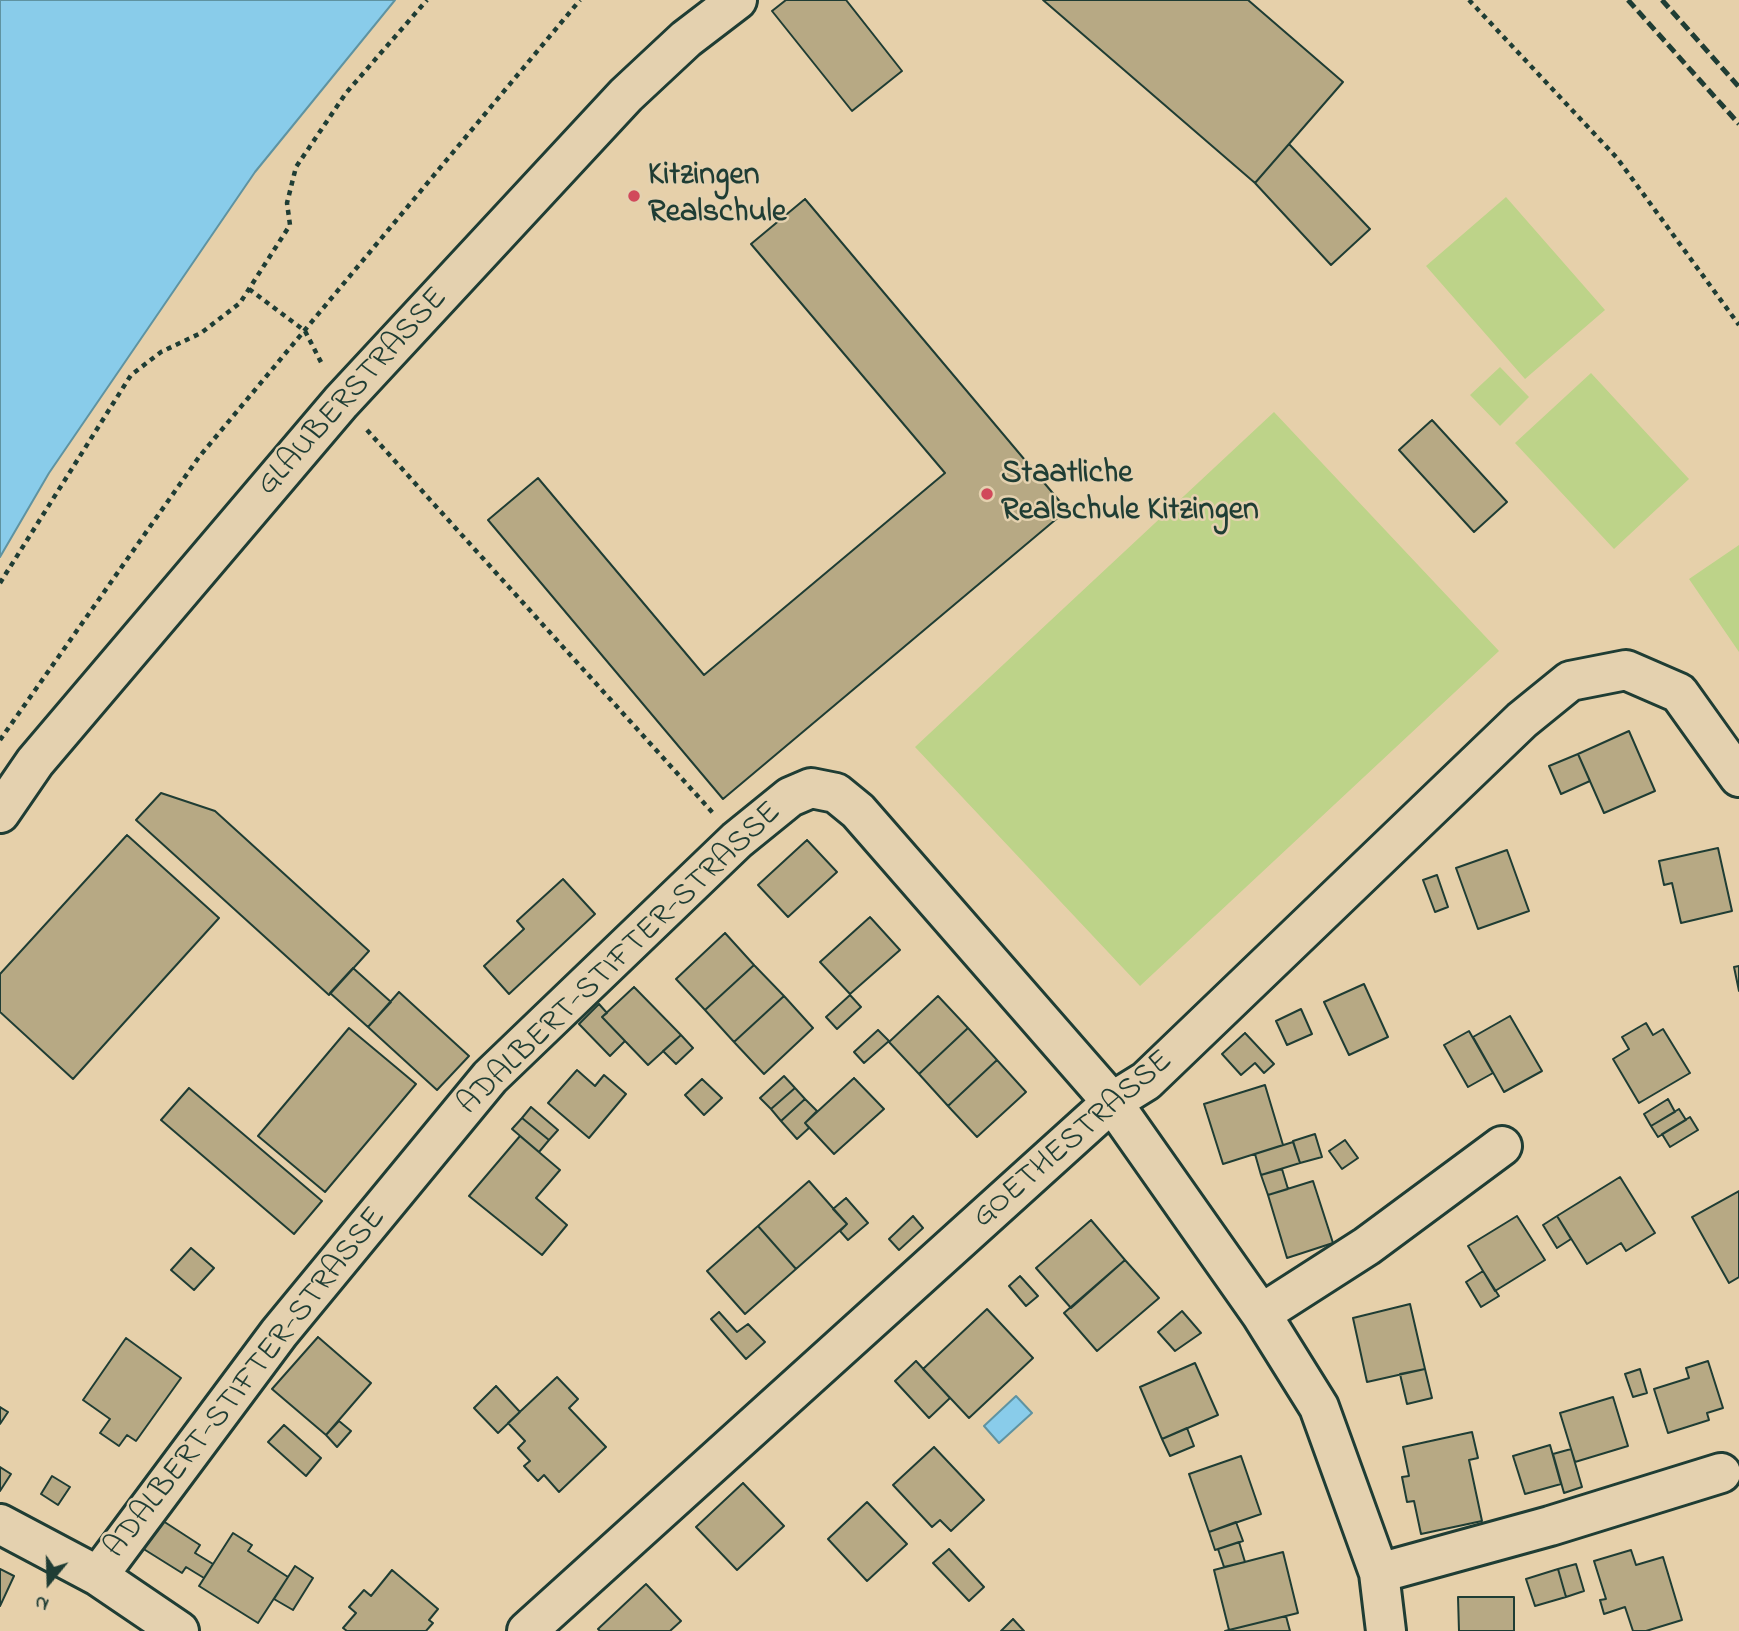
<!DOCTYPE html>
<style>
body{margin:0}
#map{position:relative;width:1739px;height:1631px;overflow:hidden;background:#e6d0aa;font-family:"Indie Flower",sans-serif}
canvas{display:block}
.north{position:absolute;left:14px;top:1547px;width:70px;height:70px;-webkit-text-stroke:5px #e4d1af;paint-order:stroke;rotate:199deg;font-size:19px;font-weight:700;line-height:28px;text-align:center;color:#1f3d34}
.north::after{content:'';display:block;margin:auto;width:24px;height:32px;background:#1f3d34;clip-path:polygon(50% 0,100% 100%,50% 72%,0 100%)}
</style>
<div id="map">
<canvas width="1739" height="1631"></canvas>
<div class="north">N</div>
</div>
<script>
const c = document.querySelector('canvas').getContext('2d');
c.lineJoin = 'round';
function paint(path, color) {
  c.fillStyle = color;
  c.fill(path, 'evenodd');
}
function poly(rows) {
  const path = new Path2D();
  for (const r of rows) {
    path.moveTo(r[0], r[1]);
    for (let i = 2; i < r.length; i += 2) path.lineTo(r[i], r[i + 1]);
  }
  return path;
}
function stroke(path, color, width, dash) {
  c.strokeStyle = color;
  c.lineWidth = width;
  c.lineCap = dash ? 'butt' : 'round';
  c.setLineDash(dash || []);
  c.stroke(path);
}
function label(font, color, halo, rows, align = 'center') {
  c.font = font + ' "Indie Flower",sans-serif';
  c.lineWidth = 5;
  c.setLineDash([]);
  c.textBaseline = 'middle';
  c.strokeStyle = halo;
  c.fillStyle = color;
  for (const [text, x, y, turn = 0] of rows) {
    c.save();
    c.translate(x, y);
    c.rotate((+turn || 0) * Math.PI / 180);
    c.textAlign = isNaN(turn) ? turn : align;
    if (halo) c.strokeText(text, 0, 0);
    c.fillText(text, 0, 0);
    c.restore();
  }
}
const green = poly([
 [1506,197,1605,310,1525,379,1426,266],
 [1500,367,1529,397,1500,426,1470,395],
 [1591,373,1689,479,1614,549,1515,443],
 [1274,412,1499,651,1140,986,915,747],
 [1739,545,1739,652,1689,579]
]);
const water = poly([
 [0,0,395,0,255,172,49,473,0,557,0,0],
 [1016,1396,1032,1413,999,1443,984,1426,1016,1396]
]);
const building = poly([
 [786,0,846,0,902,71,852,111,772,11,786,0],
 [1043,0,1248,0,1343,82,1255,183,1043,0],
 [1289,144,1370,229,1331,265,1255,183,1289,144],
 [805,199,1067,510,723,799,488,520,538,478,704,675,945,473,751,244,805,199],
 [1432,420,1507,502,1474,532,1399,450,1432,420],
 [1629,731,1655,791,1604,813,1578,754,1629,731],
 [1578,754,1590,781,1561,794,1549,766,1578,754],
 [161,793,215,811,369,951,329,995,136,820,161,793],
 [127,835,219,918,73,1079,0,1012,0,974,127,835],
 [807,840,837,872,788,917,758,885,807,840],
 [1718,848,1732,911,1681,923,1672,883,1664,885,1659,861,1718,848],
 [1507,850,1529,911,1478,929,1456,868,1507,850],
 [1437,875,1448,907,1435,912,1423,880,1437,875],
 [563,879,595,914,509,994,484,966,524,929,517,921,563,879],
 [870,917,900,950,850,994,820,962,870,917],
 [725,933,754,965,705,1010,676,979,725,933],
 [754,965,784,996,734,1042,705,1010,754,965],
 [1739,966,1739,991,1734,967,1739,966],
 [353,968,391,1002,368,1027,330,993,353,968],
 [1364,984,1388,1037,1349,1055,1324,1002,1364,984],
 [634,987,681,1035,648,1065,602,1017,634,987],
 [399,992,469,1056,437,1090,368,1027,399,992],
 [850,995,861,1007,837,1029,826,1017,850,995],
 [784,996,813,1028,764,1074,734,1042,784,996],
 [938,996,968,1028,919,1074,889,1042,938,996],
 [599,1004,607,1013,602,1017,625,1041,610,1056,579,1024,599,1004],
 [1301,1009,1312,1034,1287,1045,1276,1021,1301,1009],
 [1510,1016,1542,1071,1504,1092,1473,1037,1510,1016],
 [1646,1023,1653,1035,1663,1029,1690,1073,1639,1103,1613,1059,1629,1049,1622,1037,1646,1023],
 [349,1028,416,1084,325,1192,258,1136,349,1028],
 [968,1028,997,1060,948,1106,919,1074,968,1028],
 [878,1030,889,1041,864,1063,854,1052,878,1030],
 [1469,1031,1493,1073,1468,1087,1444,1045,1469,1031],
 [1245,1033,1274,1064,1264,1073,1255,1063,1241,1075,1222,1054,1245,1033],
 [681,1035,693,1048,676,1064,663,1051,681,1035],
 [997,1060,1026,1092,977,1137,948,1106,997,1060],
 [577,1070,595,1086,604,1075,626,1094,589,1138,548,1103,577,1070],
 [784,1076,795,1088,771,1109,760,1098,784,1076],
 [854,1078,884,1109,834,1154,805,1123,854,1078],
 [702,1079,722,1098,704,1115,685,1095,702,1079],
 [1265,1085,1283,1145,1223,1164,1204,1104,1265,1085],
 [189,1088,322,1201,294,1234,161,1120,189,1088],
 [795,1088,805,1099,781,1121,771,1109,795,1088],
 [805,1099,817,1111,805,1123,809,1128,797,1139,781,1121,805,1099],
 [1668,1099,1675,1112,1651,1126,1644,1114,1668,1099],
 [531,1107,558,1130,549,1140,522,1118,531,1107],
 [1679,1109,1686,1120,1658,1137,1651,1126,1679,1109],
 [1690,1117,1698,1130,1670,1147,1662,1134,1690,1117],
 [522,1118,549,1140,539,1152,512,1129,522,1118],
 [1315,1134,1322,1157,1300,1163,1293,1141,1315,1134],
 [520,1136,560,1170,536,1198,567,1225,542,1255,469,1196,520,1136],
 [1345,1140,1358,1158,1342,1169,1329,1151,1345,1140],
 [1293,1142,1300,1163,1261,1175,1255,1154,1293,1142],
 [1282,1169,1288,1189,1268,1195,1261,1175,1282,1169],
 [1620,1177,1655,1233,1626,1251,1621,1243,1587,1264,1557,1216,1620,1177],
 [809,1181,847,1224,796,1269,758,1226,809,1181],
 [1313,1181,1333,1243,1287,1258,1268,1195,1313,1181],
 [1739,1191,1739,1277,1729,1283,1692,1217,1739,1191],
 [846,1198,868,1223,848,1240,840,1231,847,1224,833,1209,846,1198],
 [913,1216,923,1228,899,1250,889,1239,913,1216],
 [1517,1216,1545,1260,1495,1291,1468,1246,1517,1216],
 [1557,1216,1571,1239,1557,1248,1543,1225,1557,1216],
 [1091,1220,1125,1260,1071,1308,1036,1268,1091,1220],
 [758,1226,796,1269,745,1314,707,1271,758,1226],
 [191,1248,214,1268,194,1290,171,1270,191,1248],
 [1125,1260,1159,1298,1097,1351,1064,1313,1125,1260],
 [1483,1271,1499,1296,1481,1307,1466,1282,1483,1271],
 [1020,1276,1038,1296,1026,1306,1009,1286,1020,1276],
 [1410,1304,1425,1369,1367,1382,1353,1318,1410,1304],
 [987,1309,1033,1358,969,1418,923,1369,987,1309],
 [1182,1311,1201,1333,1175,1351,1158,1332,1182,1311],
 [719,1312,737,1332,748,1324,765,1342,746,1359,711,1319,719,1312],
 [318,1337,371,1383,326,1435,272,1389,318,1337],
 [126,1338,181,1378,136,1441,127,1435,119,1446,100,1433,110,1419,83,1400,126,1338],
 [916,1361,950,1398,929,1418,895,1381,916,1361],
 [1708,1361,1723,1408,1707,1413,1709,1420,1668,1433,1654,1389,1689,1378,1686,1368,1708,1361],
 [1195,1363,1218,1415,1162,1439,1140,1387,1195,1363],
 [1425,1369,1432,1398,1407,1404,1400,1374,1425,1369],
 [1640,1369,1647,1393,1633,1397,1625,1374,1640,1369],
 [557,1377,578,1399,569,1408,606,1447,559,1492,544,1475,538,1481,524,1466,530,1461,518,1448,525,1441,508,1423,557,1377],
 [496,1386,520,1412,498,1433,474,1408,496,1386],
 [1613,1397,1628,1446,1575,1462,1560,1413,1613,1397],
 [0,1407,8,1412,0,1424,0,1407],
 [339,1421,351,1431,337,1447,326,1435,339,1421],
 [284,1425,321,1458,306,1476,268,1442,284,1425],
 [1187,1428,1194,1446,1170,1456,1162,1439,1187,1428],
 [1472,1432,1478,1458,1469,1460,1482,1521,1421,1534,1414,1501,1407,1502,1402,1477,1409,1476,1403,1447,1472,1432],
 [1550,1445,1561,1484,1525,1494,1513,1456,1550,1445],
 [934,1447,984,1500,951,1531,940,1520,932,1527,893,1485,934,1447],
 [1571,1449,1582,1487,1564,1493,1553,1454,1571,1449],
 [1241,1456,1261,1514,1209,1532,1189,1474,1241,1456],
 [0,1467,11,1474,0,1491,0,1467],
 [52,1476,70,1487,58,1505,41,1494,52,1476],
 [743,1483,784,1526,737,1570,696,1527,743,1483],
 [867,1502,907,1544,867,1581,828,1539,867,1502],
 [160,1519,200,1545,195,1553,213,1564,204,1578,186,1567,182,1573,142,1548,160,1519],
 [1236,1522,1243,1541,1215,1550,1209,1532,1236,1522],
 [233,1533,252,1545,248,1551,288,1577,258,1623,199,1586,233,1533],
 [1239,1542,1245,1562,1224,1567,1218,1549,1239,1542],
 [949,1549,984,1587,969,1601,933,1563,949,1549],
 [1631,1550,1636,1565,1663,1557,1682,1620,1646,1631,1633,1631,1625,1607,1604,1614,1600,1600,1606,1599,1594,1561,1631,1550],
 [1283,1552,1298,1613,1229,1630,1214,1570,1283,1552],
 [1576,1564,1584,1591,1566,1597,1558,1569,1576,1564],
 [295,1566,313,1578,293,1610,274,1599,295,1566],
 [0,1569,14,1576,0,1606,0,1569],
 [1558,1569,1566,1597,1535,1606,1526,1579,1558,1569],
 [392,1570,438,1609,429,1620,433,1623,426,1631,347,1631,343,1628,356,1613,349,1607,364,1590,371,1596,392,1570],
 [646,1584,681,1621,670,1631,600,1631,598,1629,646,1584],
 [1458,1597,1514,1597,1514,1631,1459,1631,1458,1597],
 [1286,1616,1290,1631,1225,1631,1229,1630,1286,1616],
 [1013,1619,1024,1631,1001,1631,1013,1619]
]);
const path = poly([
 [1469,0,1617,158,1739,325],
 [249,289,305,331,323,366],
 [367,430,713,813],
 [0,583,131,375,161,352,201,333,240,303,290,225,287,203,296,167,346,93,427,0],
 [0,740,199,457,580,0]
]);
const street = poly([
 [0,813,35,762,341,402,626,95,686,39,737,0],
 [1261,1314,1367,1246,1502,1146],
 [0,1524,98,1576],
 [1379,1573,1550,1526,1721,1473],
 [179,1631,98,1576,279,1333,490,1077,737,840,790,797,811,788,836,793,858,811,1112,1102,1261,1314,1319,1407,1379,1573,1386,1631],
 [527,1631,1112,1102,1146,1081,1522,720,1570,681,1626,670,1679,693,1739,777]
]);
const rail = poly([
 [1628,0,1739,124],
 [1662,0,1739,87]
]);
const markers = [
 [634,196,7,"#d1495b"],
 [987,494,7,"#d1495b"]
];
const poiNames = [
 ["Kitzingen",648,178],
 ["Realschule",648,215],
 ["Staatliche",1001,476],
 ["Realschule Kitzingen",1001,513]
];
const streetNames = [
 ["GLAUBERSTRASSE",354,393,-48],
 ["ADALBERT-STIFTER-STRASSE",621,960,-44],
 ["GOETHESTRASSE",1074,1141,-41],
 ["ADALBERT-STIFTER-STRASSE",247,1384,-52]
];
paint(green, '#bdd389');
paint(water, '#89ccea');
stroke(water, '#5f93a1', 2);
paint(building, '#b7a984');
stroke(building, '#1f3d34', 2);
stroke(street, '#1f3d34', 44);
stroke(path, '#1f3d34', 4.5, [5, 5]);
stroke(street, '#e4d1af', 38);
stroke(rail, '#1f3d34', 5, [10, 5]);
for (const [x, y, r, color] of markers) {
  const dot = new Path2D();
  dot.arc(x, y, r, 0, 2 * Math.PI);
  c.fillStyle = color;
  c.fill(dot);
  stroke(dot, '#e4d1af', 2.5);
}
label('bold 32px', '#1f3d34', '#e4d1af', poiNames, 'left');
label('32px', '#1f3d34', '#e4d1af', streetNames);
</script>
